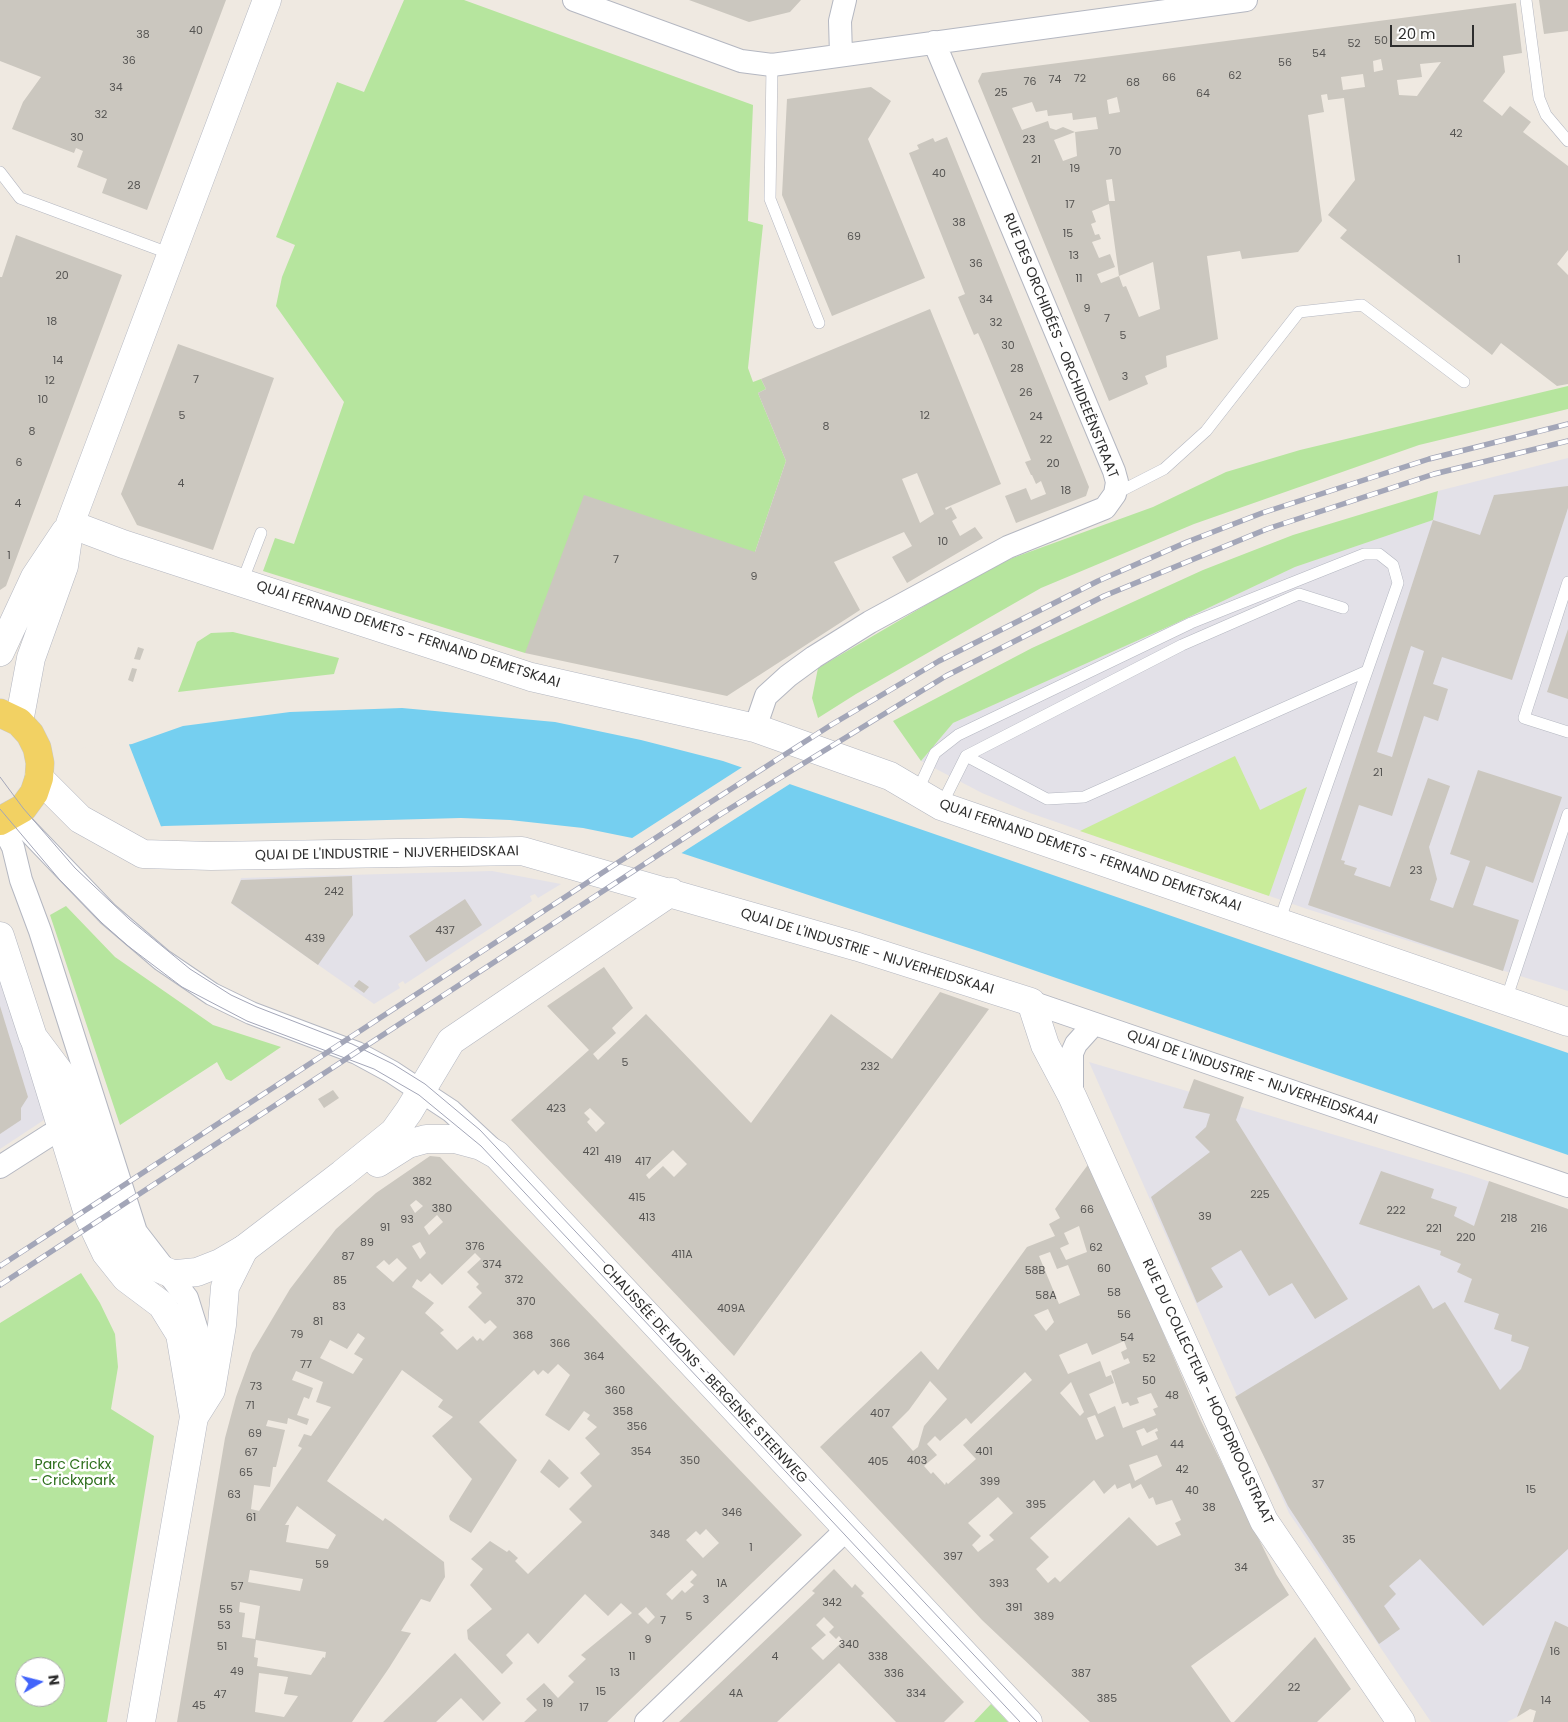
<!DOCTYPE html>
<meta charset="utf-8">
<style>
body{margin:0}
#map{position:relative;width:1568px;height:1722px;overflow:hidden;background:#efe9e1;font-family:Poppins,sans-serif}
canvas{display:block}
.north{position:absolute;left:15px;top:1657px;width:50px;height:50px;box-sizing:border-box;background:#fff;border:1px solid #ababab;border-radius:50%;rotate:82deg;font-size:14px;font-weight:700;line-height:20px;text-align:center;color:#2e2e2e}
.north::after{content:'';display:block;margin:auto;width:18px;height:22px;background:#4264fb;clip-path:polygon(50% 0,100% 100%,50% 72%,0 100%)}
.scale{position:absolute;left:1390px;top:25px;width:84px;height:22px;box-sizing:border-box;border:2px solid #2e2e2e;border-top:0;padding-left:6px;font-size:15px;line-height:18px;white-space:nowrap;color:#2e2e2e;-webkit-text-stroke:4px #fff;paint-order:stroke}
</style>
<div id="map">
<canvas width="1568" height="1722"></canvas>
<div class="north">N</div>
<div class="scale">20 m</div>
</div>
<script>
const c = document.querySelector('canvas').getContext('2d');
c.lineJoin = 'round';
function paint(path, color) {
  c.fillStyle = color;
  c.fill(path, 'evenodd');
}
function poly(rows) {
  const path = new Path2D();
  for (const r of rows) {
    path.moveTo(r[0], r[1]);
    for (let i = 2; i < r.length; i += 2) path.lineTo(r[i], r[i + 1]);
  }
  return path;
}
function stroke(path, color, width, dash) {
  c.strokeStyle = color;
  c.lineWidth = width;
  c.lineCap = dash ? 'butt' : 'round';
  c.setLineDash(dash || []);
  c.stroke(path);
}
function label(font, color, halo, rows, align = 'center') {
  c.font = font + ' Poppins,sans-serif';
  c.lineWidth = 5;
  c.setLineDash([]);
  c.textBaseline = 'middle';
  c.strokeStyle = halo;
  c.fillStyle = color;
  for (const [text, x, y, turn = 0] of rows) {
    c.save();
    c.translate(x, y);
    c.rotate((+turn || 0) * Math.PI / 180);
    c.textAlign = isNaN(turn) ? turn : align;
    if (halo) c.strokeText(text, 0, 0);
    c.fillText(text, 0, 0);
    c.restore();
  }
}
const industrial = poly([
 [1568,458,1568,991,1307,909,1030,813,982,793,921,761,953,723,1170,626,1295,567,1432,520,1438,491],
 [492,871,561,884,538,898,535,894,530,896,532,901,405,984,403,981,398,984,400,988,374,1004,233,905,241,878],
 [0,972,47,1118,0,1149],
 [1089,1062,1470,1175,1568,1209,1568,1627,1555,1622,1517,1717,1507,1722,1431,1722,1289,1513]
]);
const green = poly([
 [404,0,464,0,753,105,748,221,763,225,748,368,753,382,761,379,766,389,758,393,786,461,755,552,525,653,263,571,275,538,294,544,344,402,276,306,282,277,295,245,276,237,337,82,364,92],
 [1568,386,1568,409,1419,445,1194,524,1041,588,856,694,818,718,812,698,818,668,996,564,1153,507,1226,472,1300,450],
 [1438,491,1433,520,1295,567,1170,626,953,723,921,761,893,721,1032,648,1203,570,1293,535],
 [233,632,339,658,334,674,178,692,197,642,211,633],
 [66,906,115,957,213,1025,281,1047,231,1081,226,1079,217,1062,120,1125,50,915],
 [81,1273,100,1303,115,1334,118,1367,111,1409,154,1436,107,1722,0,1722,0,1323],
 [25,1667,55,1667,55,1697,25,1697],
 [991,1704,1008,1722,974,1722]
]);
const pitch = poly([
 [1235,756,1260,810,1307,787,1269,896,1080,831]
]);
const water = poly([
 [402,708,555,722,641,740,723,761,1568,1053,1568,1155,981,952,642,840,583,828,510,820,461,818,164,826,0,848,0,762,132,744,183,726,290,712]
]);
const pier = poly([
 [128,742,162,829,0,850,0,759],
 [744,766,793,782,680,854,629,840]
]);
const building = poly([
 [0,0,226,0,147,210,102,193,107,179,77,167,83,151,76,148,74,153,12,129,23,102,41,77,0,61],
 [689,0,801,0,790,12,749,22],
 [1539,0,1568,0,1568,31,1544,34],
 [1516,3,1522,53,1503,56,1505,72,1483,101,1502,116,1510,106,1531,122,1523,132,1568,166,1568,250,1557,264,1568,275,1568,384,1557,386,1501,343,1492,355,1340,238,1347,230,1328,215,1355,180,1344,98,1328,100,1327,94,1321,95,1324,112,1308,115,1322,221,1298,252,1242,259,1240,251,1207,256,1218,339,1166,356,1167,367,1145,376,1148,384,1109,401,978,81,982,73],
 [1381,59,1383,70,1374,72,1373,61],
 [1441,62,1417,96,1399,95,1397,80,1422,77,1420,64],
 [1363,74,1365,87,1343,90,1341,77],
 [1117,97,1120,112,1109,114,1107,100],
 [1032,102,1036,112,1047,110,1048,116,1072,113,1073,120,1096,117,1098,129,1075,132,1063,127,1056,130,1050,128,1048,121,1022,130,1012,108],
 [1075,132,1077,156,1063,161,1054,140],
 [1112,179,1115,201,1109,201,1106,180],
 [1109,204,1119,276,1153,262,1160,309,1139,317,1126,286,1123,287,1119,276,1101,283,1097,274,1115,267,1110,254,1099,258,1092,242,1101,239,1099,234,1095,235,1091,224,1096,222,1092,211],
 [871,87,891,101,868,139,925,278,832,316,782,195,787,99],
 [947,137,1089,487,1086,496,1016,523,1005,496,1026,488,1031,500,1046,494,1041,481,1036,484,1032,475,1031,475,1025,462,1031,460,983,344,978,333,974,335,958,297,965,294,909,153,919,149,917,145,933,138,935,142],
 [16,235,122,275,6,586,0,590,0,277,2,277],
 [930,309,1001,484,945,508,946,510,951,507,957,518,952,521,960,536,975,527,983,538,907,583,892,557,912,546,904,532,834,562,860,610,727,696,525,653,584,495,755,552,786,461,758,393,766,389,761,379],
 [917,473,934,514,920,523,902,479],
 [178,344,274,378,213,550,137,525,121,494],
 [1568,486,1568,508,1512,680,1442,657,1433,684,1448,689,1438,721,1424,716,1392,816,1359,805,1341,860,1345,861,1344,864,1357,868,1354,875,1390,887,1428,778,1450,786,1429,847,1437,879,1430,900,1453,908,1470,861,1450,854,1478,770,1562,797,1533,883,1486,866,1473,905,1519,920,1503,971,1308,905,1433,520,1480,535,1494,495],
 [1411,646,1424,651,1392,757,1377,752],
 [1568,629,1568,699,1547,692],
 [138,647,144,649,140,660,134,659],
 [132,668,137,669,133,682,128,680],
 [352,876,353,915,318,965,231,903,241,880],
 [465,899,482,925,426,962,409,936],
 [604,967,633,1008,612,1028,616,1033,593,1054,598,1060,646,1014,751,1123,831,1014,892,1059,940,992,989,1009,734,1356,511,1120,589,1050,547,1006],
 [590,1108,605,1123,596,1132,587,1122,590,1119,584,1113],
 [673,1150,687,1164,674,1177,663,1166,649,1179,646,1175],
 [359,980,369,987,364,993,354,986],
 [0,1006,28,1097,21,1108,21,1120,0,1134],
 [1194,1079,1244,1097,1236,1120,1348,1299,1315,1319,1292,1283,1269,1296,1241,1250,1211,1268,1223,1287,1197,1303,1151,1197,1210,1152,1195,1137,1206,1127,1210,1114,1183,1108],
 [333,1090,339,1098,324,1108,318,1099],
 [430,1156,440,1157,802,1535,607,1722,524,1722,537,1710,526,1699,544,1683,558,1698,574,1682,568,1676,586,1659,581,1655,632,1613,621,1603,608,1616,585,1594,538,1644,528,1633,506,1655,513,1663,502,1674,468,1639,467,1630,492,1609,470,1585,483,1569,471,1559,490,1541,507,1552,509,1550,518,1558,515,1561,528,1574,582,1522,569,1509,592,1486,580,1473,600,1454,585,1438,597,1427,587,1419,590,1415,584,1411,569,1431,545,1415,570,1375,558,1364,548,1374,543,1370,538,1375,534,1370,479,1422,517,1460,471,1533,450,1520,449,1516,472,1479,432,1436,453,1417,438,1407,443,1400,402,1370,327,1481,383,1521,385,1518,391,1522,444,1562,445,1577,430,1602,421,1599,401,1631,411,1633,389,1668,352,1722,177,1722,225,1438,236,1397,252,1353,290,1289,336,1229,376,1193],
 [416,1200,423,1206,415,1213,410,1205],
 [437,1215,443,1222,429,1235,424,1227],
 [420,1242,426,1253,420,1259,412,1246],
 [475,1253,481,1259,467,1272,479,1284,476,1287,482,1293,468,1307,485,1324,490,1320,497,1327,483,1341,480,1338,477,1341,473,1336,457,1350,440,1333,444,1330,425,1313,434,1303,412,1287,417,1279,421,1282,430,1273,442,1285],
 [397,1258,407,1268,393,1282,376,1267,384,1260,389,1265],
 [358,1333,365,1338,354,1354,363,1359,353,1374,320,1358,330,1340,347,1349],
 [296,1371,323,1382,316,1402,331,1407,311,1436,304,1434,298,1446,302,1448,259,1511,251,1509,254,1485,270,1487,273,1467,276,1467,285,1430,266,1426,268,1420,287,1424,288,1418,307,1425,309,1419,297,1415,304,1397,309,1399,313,1388,292,1380],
 [297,1506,336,1535,328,1549,286,1542,289,1525,285,1525],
 [706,1529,719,1543,703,1558,686,1540,696,1531,700,1535],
 [250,1570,303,1579,300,1591,248,1582],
 [692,1570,697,1575,690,1582,694,1585,685,1593,682,1590,672,1600,666,1594],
 [240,1602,260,1606,255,1639,242,1637,245,1613,239,1612],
 [646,1607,655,1617,648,1624,638,1614],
 [256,1640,326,1652,325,1658,323,1657,311,1675,257,1666,258,1658,254,1657],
 [259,1673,288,1677,284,1694,298,1696,284,1717,255,1712],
 [1090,1162,1201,1421,1276,1574,1289,1595,1191,1666,1231,1722,1090,1722,982,1620,820,1447,921,1351,938,1370,1027,1247,1055,1236,1049,1224,1060,1218,1055,1209],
 [1079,1226,1087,1252,1066,1260,1060,1248,1069,1244,1064,1233],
 [1050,1252,1057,1269,1068,1265,1080,1295,1059,1304,1039,1256],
 [1048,1309,1054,1322,1046,1331,1034,1315],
 [1124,1341,1127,1349,1121,1352,1124,1360,1128,1358,1130,1363,1111,1371,1122,1404,1128,1402,1130,1406,1139,1403,1137,1398,1151,1393,1158,1407,1153,1409,1156,1415,1123,1428,1115,1406,1098,1414,1089,1394,1114,1383,1111,1375,1106,1377,1100,1361,1068,1374,1059,1355,1087,1343,1092,1355],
 [1025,1372,1032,1380,963,1445,976,1459,948,1484,946,1482,945,1485,933,1472,931,1474,924,1466,937,1455,927,1444,935,1436,940,1441,966,1418,971,1424],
 [930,1381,947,1399,924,1426,918,1447,913,1451,892,1427,909,1410],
 [1071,1382,1084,1412,1080,1416,1060,1393],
 [1095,1415,1104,1436,1096,1440,1087,1418],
 [1144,1428,1147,1433,1157,1428,1158,1431,1155,1432,1158,1439,1142,1446,1136,1431],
 [1157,1455,1162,1466,1135,1481,1129,1465],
 [1094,1480,1104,1494,1115,1484,1117,1489,1130,1483,1132,1489,1141,1484,1149,1499,1153,1497,1156,1505,1172,1500,1181,1520,1175,1523,1181,1535,1157,1546,1129,1517,1060,1582,1055,1577,1048,1583,1036,1569,1049,1557,1030,1538],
 [998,1497,1013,1513,989,1535,994,1540,978,1552,972,1545,981,1536,968,1523],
 [1381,1171,1434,1189,1431,1198,1457,1207,1454,1216,1474,1226,1489,1181,1568,1209,1568,1549,1483,1626,1420,1559,1389,1586,1396,1594,1384,1606,1400,1629,1379,1644,1288,1506,1235,1397,1419,1285,1433,1309,1445,1302,1500,1390,1521,1369,1529,1347,1511,1341,1512,1335,1494,1329,1499,1314,1464,1302,1472,1279,1457,1272,1461,1264,1440,1255,1441,1251,1359,1224],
 [549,1459,569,1478,559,1488,540,1472],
 [834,1569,852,1588,855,1584,864,1593,861,1596,864,1598,964,1702,944,1722,896,1722,839,1663,777,1722,679,1722,815,1593,812,1591],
 [824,1617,834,1627,829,1632,836,1639,839,1636,843,1641,823,1660,811,1648,826,1635,816,1625],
 [1555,1621,1568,1627,1568,1722,1533,1722,1536,1711,1530,1709,1517,1717],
 [1315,1637,1351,1689,1317,1722,1234,1722],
 [455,1653,501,1703,483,1721,461,1698,436,1722,383,1722]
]);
const service = poly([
 [1526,0,1539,98,1546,115,1568,141],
 [772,65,770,199,819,323],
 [0,172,20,198,171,254],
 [1115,494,1164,469,1206,431,1299,312,1362,305,1464,382],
 [242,582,261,533],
 [1568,582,1524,718,1568,732],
 [966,756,1047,799,1084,797,1367,671],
 [917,792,935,753,958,735,1191,623,1364,554,1379,554,1393,565,1398,583,1279,922],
 [941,806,966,756,1182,645,1299,594,1343,608],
 [1506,1000,1568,814]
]);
const minor = poly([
 [574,0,741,61,772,65,1246,0],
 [841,55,840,21,845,0],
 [755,728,766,696,788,676,814,657,870,622,1008,547,1105,508,1115,494,1117,482,1114,471,934,42],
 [13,815,108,914,162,960,212,994,251,1013,357,1053,392,1072,451,1111,493,1150],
 [0,822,13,847,21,880,40,931,136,1232,187,1298,197,1330,201,1360,196,1398],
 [1031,1002,1568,1186],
 [1072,1096,1072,1053,1076,1044,1094,1024],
 [0,1167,50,1135,63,1130,79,1132],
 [646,1722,848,1528]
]);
const tertiary = poly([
 [70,524,123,544,531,677,755,728,890,776,941,806,1568,1022],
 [0,652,35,577,65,532],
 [19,722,31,658,64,566,70,524,267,0],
 [35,1041,89,1217,106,1253,126,1278,162,1305,180,1334,194,1417,141,1722],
 [194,1417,211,1390,222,1325,225,1287,244,1249]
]);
const secondary = poly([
 [39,778,80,819,143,854,211,856,522,851,858,947,1031,1002,1045,1045,1072,1096,1264,1521,1401,1722],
 [0,936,33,1037,72,1089,110,1218,123,1249,132,1257,170,1273,177,1274,197,1272,220,1263,244,1249,342,1174,394,1132,409,1111,451,1041,671,892],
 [378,1163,408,1144,426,1139,455,1139,481,1146,497,1155,1028,1722]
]);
const primary = poly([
 [0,713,19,722,30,734,37,748,40,763,39,778,34,793,23,808,0,821]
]);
const tram = poly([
 [0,777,23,808,75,868,129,919,190,969,231,995,257,1007,352,1044,393,1064,425,1084,480,1130,1037,1722],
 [0,809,59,879,102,923,128,946,182,987,247,1021,374,1069,419,1095,481,1146,1020,1722]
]);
const rail = poly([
 [0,1266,703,807,831,725,939,661,1098,581,1187,542,1262,513,1429,459,1568,424],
 [0,1285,721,814,946,676,1104,596,1267,529,1434,474,1568,441]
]);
const numberNames = [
 ["40",196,31],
 ["38",143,35],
 ["50",1381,41],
 ["52",1354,44],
 ["54",1319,54],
 ["36",129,61],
 ["56",1285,63],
 ["62",1235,76],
 ["66",1169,78],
 ["72",1080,79],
 ["74",1055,80],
 ["76",1030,82],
 ["68",1133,83],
 ["34",116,88],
 ["25",1001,93],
 ["64",1203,94],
 ["32",101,115],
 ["42",1456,134],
 ["30",77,138],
 ["23",1029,140],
 ["70",1115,152],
 ["21",1036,160],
 ["19",1075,169],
 ["40",939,174],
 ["28",134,186],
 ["17",1070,205],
 ["38",959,223],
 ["15",1068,234],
 ["69",854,237],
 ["13",1074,256],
 ["1",1459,260],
 ["36",976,264],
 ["20",62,276],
 ["11",1079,279],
 ["34",986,300],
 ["9",1087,309],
 ["7",1107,319],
 ["18",52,322],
 ["32",996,323],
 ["5",1123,336],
 ["30",1008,346],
 ["14",58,361],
 ["28",1017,369],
 ["3",1125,377],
 ["7",196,380],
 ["12",50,381],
 ["26",1026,393],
 ["10",43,400],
 ["5",182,416],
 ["12",925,416],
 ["24",1036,417],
 ["8",826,427],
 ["8",32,432],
 ["22",1046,440],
 ["6",19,463],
 ["20",1053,464],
 ["4",181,484],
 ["18",1066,491],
 ["4",18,504],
 ["10",943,542],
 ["1",9,556],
 ["7",616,560],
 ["9",754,577],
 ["21",1378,773],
 ["23",1416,871],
 ["242",334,892],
 ["437",445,931],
 ["439",315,939],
 ["5",625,1063],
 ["232",870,1067],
 ["423",556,1109],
 ["421",591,1152],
 ["419",613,1160],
 ["417",643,1162],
 ["382",422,1182],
 ["225",1260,1195],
 ["415",637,1198],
 ["380",442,1209],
 ["66",1087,1210],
 ["222",1396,1211],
 ["39",1205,1217],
 ["413",647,1218],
 ["218",1509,1219],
 ["93",407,1220],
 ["91",385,1228],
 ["221",1434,1229],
 ["216",1539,1229],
 ["220",1466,1238],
 ["89",367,1243],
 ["376",475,1247],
 ["62",1096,1248],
 ["411A",682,1255],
 ["87",348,1257],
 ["374",492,1265],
 ["60",1104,1269],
 ["58B",1035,1271],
 ["372",514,1280],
 ["85",340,1281],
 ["58",1114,1293],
 ["58A",1046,1296],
 ["370",526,1302],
 ["83",339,1307],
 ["409A",731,1309],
 ["56",1124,1315],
 ["81",318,1322],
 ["79",297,1335],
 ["368",523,1336],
 ["54",1127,1338],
 ["366",560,1344],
 ["364",594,1357],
 ["52",1149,1359],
 ["77",306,1365],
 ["50",1149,1381],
 ["73",256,1387],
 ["360",615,1391],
 ["48",1172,1396],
 ["71",250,1406],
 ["358",623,1412],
 ["407",880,1414],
 ["356",637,1427],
 ["69",255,1434],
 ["44",1177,1445],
 ["354",641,1452],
 ["401",984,1452],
 ["67",251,1453],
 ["350",690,1461],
 ["403",917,1461],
 ["405",878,1462],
 ["42",1182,1470],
 ["65",246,1473],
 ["399",990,1482],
 ["37",1318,1485],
 ["15",1531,1490],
 ["40",1192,1491],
 ["63",234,1495],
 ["395",1036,1505],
 ["38",1209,1508],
 ["346",732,1513],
 ["61",251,1518],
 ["348",660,1535],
 ["35",1349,1540],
 ["1",751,1548],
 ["397",953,1557],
 ["59",322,1565],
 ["34",1241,1568],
 ["1A",722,1584],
 ["393",999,1584],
 ["57",237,1587],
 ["3",706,1600],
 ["342",832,1603],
 ["391",1014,1608],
 ["55",226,1610],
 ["5",689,1617],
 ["389",1044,1617],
 ["7",663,1621],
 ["53",224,1626],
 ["9",648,1640],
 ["340",849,1645],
 ["51",222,1647],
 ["16",1555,1652],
 ["11",632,1657],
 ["4",775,1657],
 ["338",878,1657],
 ["49",237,1672],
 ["13",615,1673],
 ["336",894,1674],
 ["387",1081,1674],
 ["22",1294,1688],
 ["15",601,1692],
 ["4A",736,1694],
 ["334",916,1694],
 ["47",220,1695],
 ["385",1107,1699],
 ["14",1546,1701],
 ["19",548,1704],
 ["45",199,1706],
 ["17",584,1708]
];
const streetNames = [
 ["RUE DES ORCHIDÉES - ORCHIDEEËNSTRAAT",1060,346,68],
 ["QUAI FERNAND DEMETS - FERNAND DEMETSKAAI",408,635,18],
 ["QUAI DE L'INDUSTRIE - NIJVERHEIDSKAAI",387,854,-1],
 ["QUAI FERNAND DEMETS - FERNAND DEMETSKAAI",1090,856,19],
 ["QUAI DE L'INDUSTRIE - NIJVERHEIDSKAAI",867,952,17],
 ["QUAI DE L'INDUSTRIE - NIJVERHEIDSKAAI",1252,1078,19],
 ["CHAUSSÉE DE MONS - BERGENSE STEENWEG",704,1374,47],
 ["RUE DU COLLECTEUR - HOOFDRIOOLSTRAAT",1207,1392,65]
];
const parkNames = [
 ["Parc Crickx",73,1465],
 ["- Crickxpark",73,1481]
];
paint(industrial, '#e3e1e8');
paint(green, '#b6e59e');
paint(pitch, '#c9ec9a');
paint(water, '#75cff0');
paint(pier, '#efe9e1');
paint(building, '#cbc7bf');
stroke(service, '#b4b7c1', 12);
stroke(minor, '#b4b7c1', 24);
stroke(tertiary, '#b4b7c1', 29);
stroke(secondary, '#b4b7c1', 29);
stroke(primary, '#c9c9c9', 29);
stroke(service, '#fff', 11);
stroke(minor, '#fff', 22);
stroke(tertiary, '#fff', 28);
stroke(secondary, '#fff', 28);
stroke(primary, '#f2d163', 28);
stroke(tram, '#a3a6b8', 1);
stroke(rail, '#a3a6b8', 5.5);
stroke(rail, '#fff', 4, [11]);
label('11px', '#555452', null, numberNames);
label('14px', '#2e2e2e', '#fff', streetNames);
label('14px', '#2c6e1b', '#fff', parkNames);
</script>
